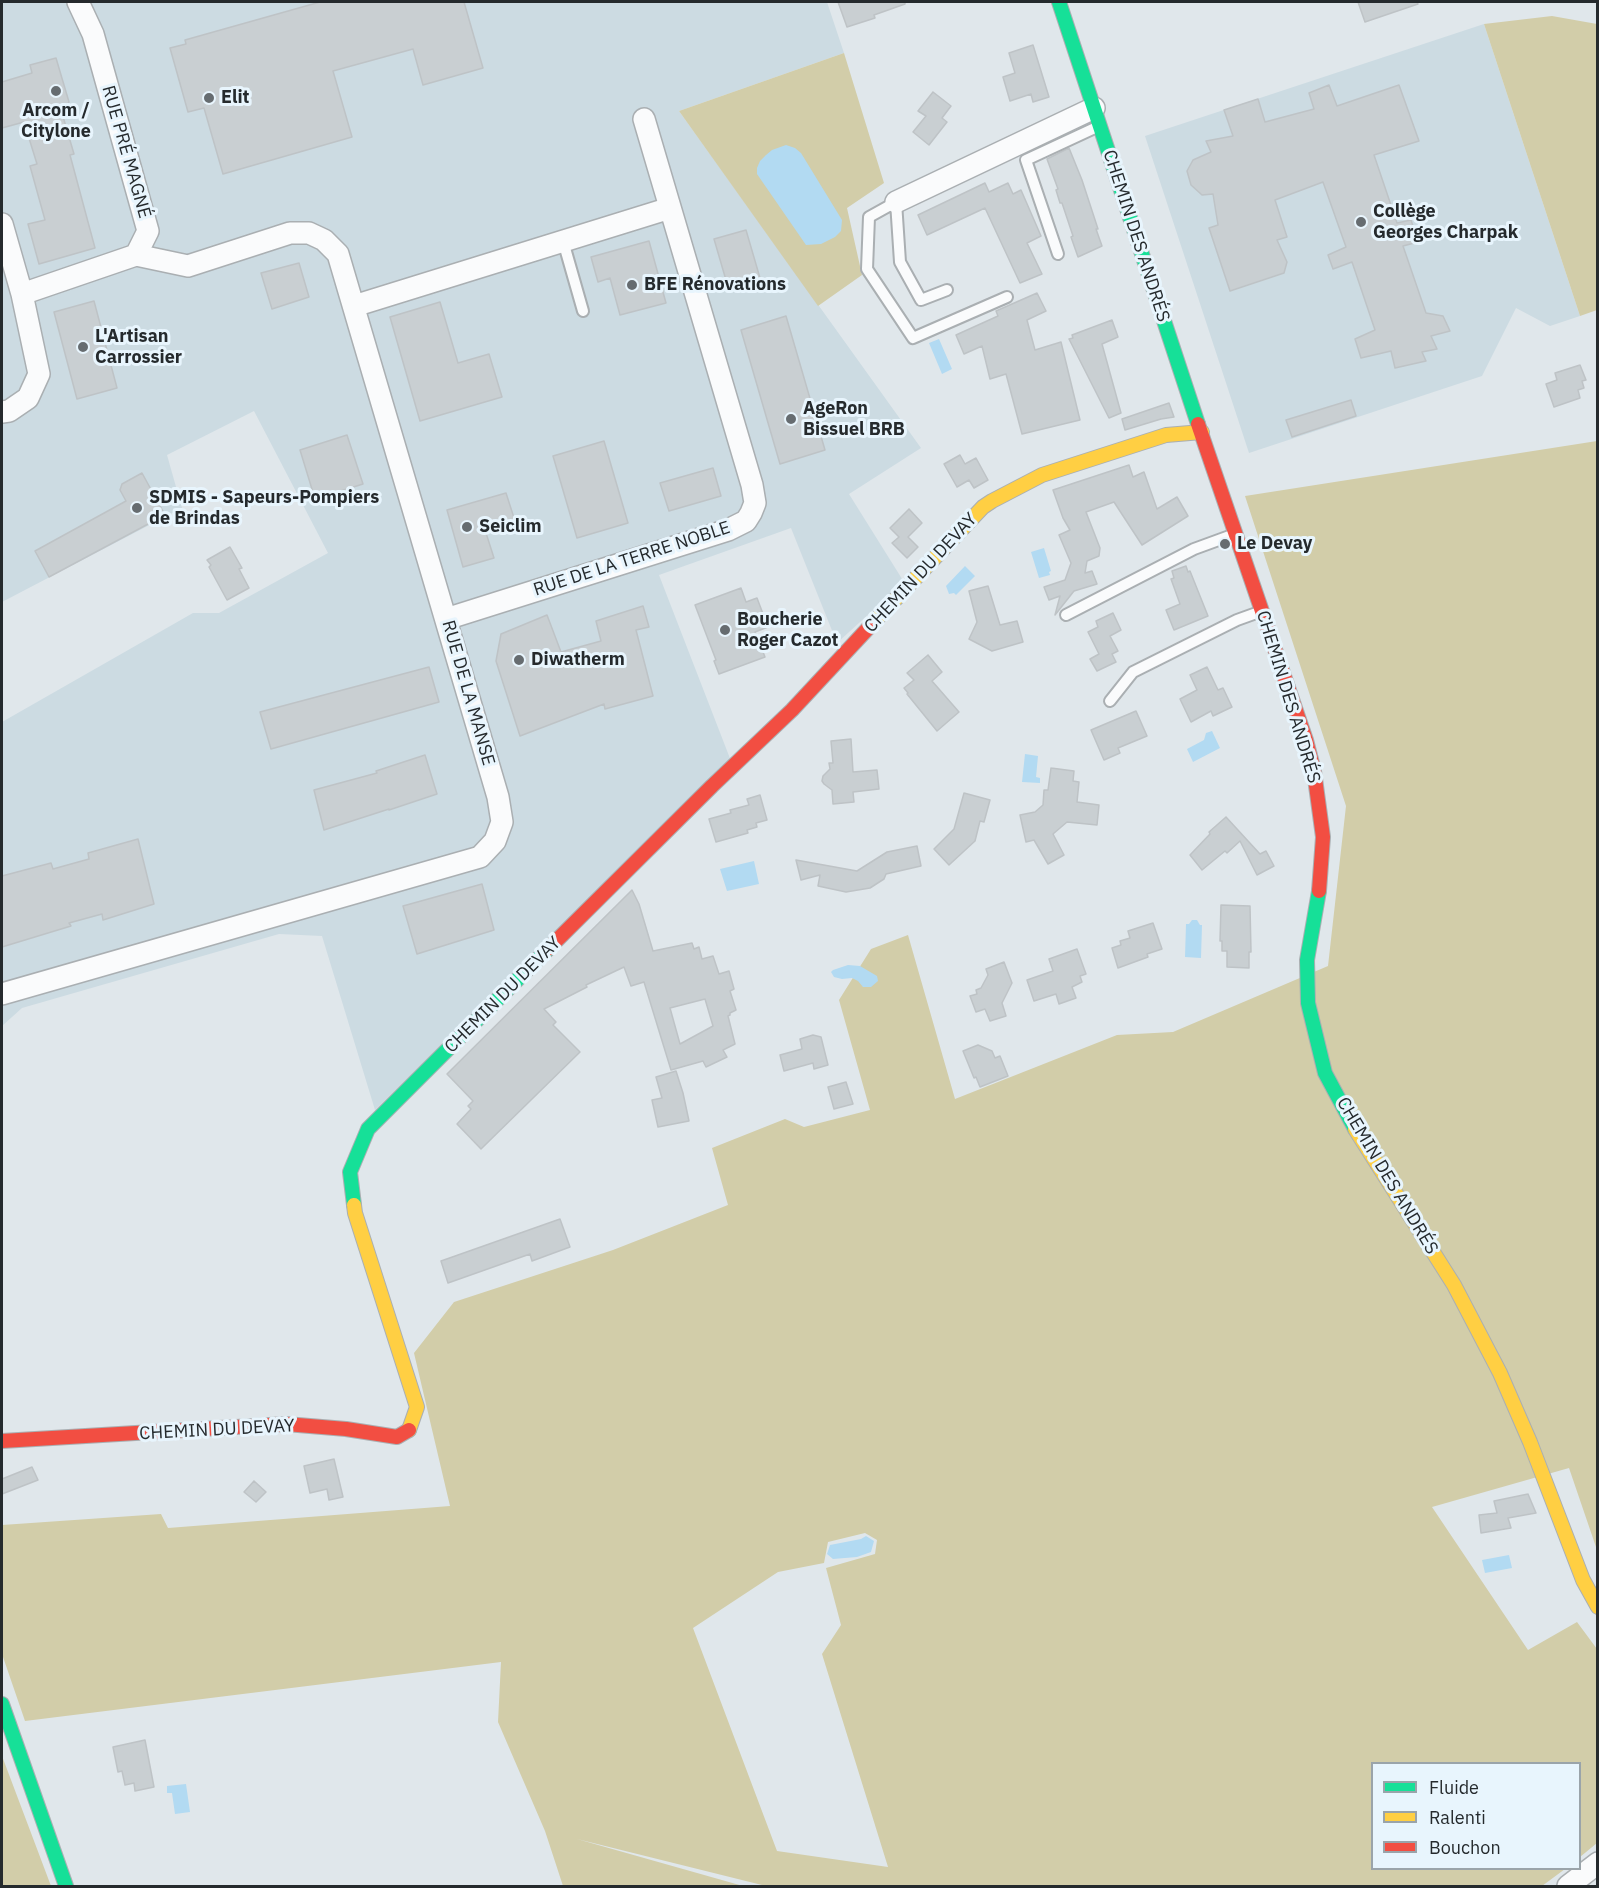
<!DOCTYPE html>
<meta charset="utf-8">
<style>
body{margin:0}
#map{position:relative;width:1599px;height:1888px;overflow:hidden;background:#e0e7eb;font-family:"IBM Plex Sans",sans-serif}
canvas{display:block}
.frame{position:absolute;inset:0;border:3px solid #252a2d;pointer-events:none}
.legend{position:absolute;left:1371px;top:1762px;width:210px;height:108px;box-sizing:border-box;background:#e8f5fd;border:2px solid #9aa4aa;margin:0;padding:8px 10px;list-style:none;font-size:18px;color:#252a2d}
.legend li{display:flex;align-items:center;gap:12px;height:30px}
.legend b{width:30px;border:2px solid #9aa4aa}
</style>
<div id="map">
<canvas width="1599" height="1888"></canvas>
<div class="frame"></div>
<ul class="legend">
<li><b style="height:8px;background:#16e098"></b>Fluide</li>
<li><b style="height:8px;background:#ffcf43"></b>Ralenti</li>
<li><b style="height:8px;background:#f24e42"></b>Bouchon</li>
</ul>
</div>
<script>
const c = document.querySelector('canvas').getContext('2d');
c.lineJoin = 'round';
function paint(path, color) {
  c.fillStyle = color;
  c.fill(path, 'evenodd');
}
function poly(rows) {
  const path = new Path2D();
  for (const r of rows) {
    path.moveTo(r[0], r[1]);
    for (let i = 2; i < r.length; i += 2) path.lineTo(r[i], r[i + 1]);
  }
  return path;
}
function stroke(path, color, width, dash) {
  c.strokeStyle = color;
  c.lineWidth = width;
  c.lineCap = dash ? 'butt' : 'round';
  c.setLineDash(dash || []);
  c.stroke(path);
}
function label(font, color, halo, rows, align = 'center') {
  c.font = font + ' "IBM Plex Sans",sans-serif';
  c.lineWidth = 6;
  c.setLineDash([]);
  c.textBaseline = 'middle';
  c.strokeStyle = halo;
  c.fillStyle = color;
  for (const [text, x, y, turn = 0] of rows) {
    c.save();
    c.translate(x, y);
    c.rotate((+turn || 0) * Math.PI / 180);
    c.textAlign = isNaN(turn) ? turn : align;
    if (halo) c.strokeText(text, 0, 0);
    c.fillText(text, 0, 0);
    c.restore();
  }
}
const built = poly([
 [2,2,827,2,844,53,679,111,921,448,849,494,904,582,837,643,791,528,659,575,731,761,375,1110,322,936,279,934,22,1008,2,1026,2,722,193,613,219,613,328,553,254,411,167,455,182,508,2,602],
 [1484,24,1580,316,1550,326,1516,308,1482,376,1249,453,1145,136]
]);
const green = poly([
 [1552,16,1597,24,1597,310,1580,316,1484,24],
 [844,53,884,183,847,208,862,275,818,306,679,111],
 [1597,441,1597,1550,1569,1468,1432,1507,1528,1650,1577,1622,1597,1649,1597,1843,1580,1857,1580,1764,1372,1764,1372,1868,1565,1869,1542,1886,766,1886,577,1839,743,1886,563,1886,545,1831,498,1722,501,1662,25,1721,2,1654,2,1525,161,1514,168,1528,450,1506,414,1353,454,1302,613,1250,728,1205,712,1148,785,1119,804,1127,870,1110,839,1000,871,949,908,935,955,1099,1117,1035,1173,1032,1328,966,1346,806,1245,496],
 [865,1533,877,1540,875,1554,826,1568,841,1625,822,1654,888,1867,777,1851,693,1628,778,1572,824,1563,828,1542],
 [2,1756,51,1886,2,1886]
]);
const water = poly([
 [786,145,795,148,801,153,842,220,841,231,835,237,821,244,806,245,757,174,757,168,760,161,766,155,772,150],
 [939,339,952,369,942,374,929,343],
 [1044,548,1051,571,1049,572,1050,575,1039,578,1031,552],
 [965,566,975,576,956,595,954,593,949,594,946,586],
 [1212,731,1220,748,1193,762,1187,749,1204,740,1206,733],
 [1025,754,1038,756,1036,777,1040,778,1040,783,1022,782],
 [754,861,759,884,727,891,720,869],
 [1192,920,1197,920,1200,925,1202,925,1201,958,1185,957,1186,924,1189,924],
 [848,965,860,966,877,976,878,981,871,987,863,987,858,981,852,978,842,979,834,977,831,972,833,970],
 [866,1536,874,1541,871,1552,857,1557,833,1559,827,1554,830,1545,861,1539],
 [1509,1555,1512,1568,1485,1573,1482,1560],
 [186,1784,190,1812,175,1814,172,1793,167,1793,167,1786]
]);
const building = poly([
 [320,2,464,2,483,68,423,85,413,49,333,71,352,137,223,174,204,108,188,112,170,48,186,44,185,40,320,2],
 [838,2,905,2,905,4,874,15,875,18,847,27,838,2],
 [1358,2,1417,2,1418,4,1365,22,1358,2],
 [1033,45,1049,97,1033,102,1031,94,1010,101,1003,77,1015,73,1009,53,1033,45],
 [56,58,69,102,62,113,74,154,70,155,95,248,39,264,28,224,45,220,30,166,37,164,24,122,2,128,2,82,32,73,30,65,56,58],
 [1329,85,1337,106,1399,85,1419,141,1374,155,1397,223,1411,220,1418,242,1403,246,1426,313,1443,316,1450,331,1431,336,1437,349,1422,352,1426,361,1395,368,1391,351,1361,358,1355,339,1375,330,1352,262,1333,269,1328,255,1346,247,1323,182,1275,200,1287,237,1277,240,1287,262,1284,273,1230,291,1209,228,1218,225,1213,194,1202,195,1191,185,1187,171,1193,160,1211,152,1206,141,1233,136,1224,110,1258,99,1265,122,1314,109,1309,93,1329,85],
 [933,92,951,106,942,118,947,122,929,145,913,132,926,116,918,111,933,92],
 [1069,148,1082,180,1098,229,1096,229,1102,246,1078,257,1071,237,1073,236,1062,203,1060,203,1056,190,1058,189,1047,159,1069,148],
 [985,183,989,192,1008,183,1013,194,1021,190,1041,236,1027,243,1042,274,1020,283,985,208,927,235,918,215,985,183],
 [746,230,760,278,728,287,714,239,746,230],
 [649,241,666,303,620,315,610,278,598,282,591,257,649,241],
 [299,263,309,297,272,309,261,273,299,263],
 [1037,293,1046,311,1027,320,1035,350,1061,342,1080,420,1022,434,1006,374,990,379,982,346,964,354,956,335,998,316,996,311,1037,293],
 [94,301,117,388,77,399,54,312,94,301],
 [440,302,458,363,489,354,502,397,420,421,390,317,440,302],
 [786,316,825,450,780,464,741,330,786,316],
 [1112,320,1118,337,1102,344,1121,413,1109,418,1069,339,1073,338,1072,335,1112,320],
 [1580,365,1586,380,1582,381,1584,388,1578,390,1580,398,1554,407,1546,384,1557,380,1555,373,1580,365],
 [1351,400,1356,416,1292,437,1286,420,1351,400],
 [1169,403,1174,417,1161,419,1125,430,1122,419,1169,403],
 [347,435,363,484,315,499,300,450,347,435],
 [604,441,628,523,577,538,553,456,604,441],
 [960,455,965,464,976,458,988,480,974,488,969,480,957,487,944,464,960,455],
 [1129,465,1133,477,1144,472,1157,509,1177,497,1188,516,1142,545,1114,502,1086,512,1100,548,1099,556,1087,561,1085,573,1092,571,1097,584,1074,591,1055,615,1060,596,1049,600,1044,587,1065,580,1071,563,1059,535,1070,530,1063,518,1053,490,1129,465],
 [713,468,721,496,669,511,660,483,713,468],
 [142,473,165,515,49,577,35,551,126,501,120,490,122,484,142,473],
 [506,493,516,524,486,533,494,558,463,567,447,510,506,493],
 [909,509,922,523,908,537,918,547,907,558,892,543,899,537,890,528,909,509],
 [230,547,242,568,239,569,249,588,227,600,209,567,211,565,207,560,230,547],
 [1186,566,1188,572,1190,571,1208,616,1174,630,1166,610,1180,604,1171,579,1174,578,1172,571,1186,566],
 [988,586,1000,625,1017,621,1023,642,992,651,969,639,977,622,969,591,988,586],
 [741,588,746,602,757,598,768,627,755,632,765,657,719,674,714,661,716,660,695,605,741,588],
 [643,606,649,627,636,630,653,696,605,709,604,704,520,736,496,661,501,634,547,615,561,652,601,641,596,621,643,606],
 [1113,613,1121,630,1110,636,1118,651,1112,654,1116,662,1097,671,1090,659,1099,654,1088,632,1098,627,1096,621,1113,613],
 [928,655,942,672,932,681,959,712,937,731,907,694,908,693,904,688,914,680,907,673,928,655],
 [429,667,439,702,271,749,260,712,429,667],
 [1207,667,1218,690,1223,688,1232,707,1213,716,1211,711,1191,722,1180,699,1197,690,1190,675,1207,667],
 [1136,711,1147,736,1118,748,1120,753,1104,760,1091,730,1136,711],
 [851,739,853,772,877,770,879,789,853,792,854,802,833,804,832,790,824,784,822,781,823,776,830,769,829,763,833,763,831,741,851,739],
 [425,755,437,794,389,810,389,809,324,830,314,790,377,773,376,771,425,755],
 [1051,768,1074,771,1073,781,1079,782,1077,802,1099,805,1097,825,1067,822,1053,834,1064,855,1048,864,1034,840,1026,842,1020,815,1035,812,1043,805,1044,790,1048,790,1051,768],
 [964,793,990,800,984,822,980,821,975,841,949,865,934,849,954,829,964,793],
 [760,795,767,820,756,823,757,827,747,830,748,833,716,842,709,819,731,813,730,810,749,805,747,799,760,795],
 [1226,817,1260,854,1266,851,1274,866,1257,875,1240,841,1227,853,1225,851,1202,870,1190,855,1210,834,1209,832,1226,817],
 [138,839,154,904,103,920,102,914,69,923,71,926,2,947,2,876,51,863,53,869,89,859,88,853,138,839],
 [917,846,921,866,886,874,884,879,870,888,846,892,818,886,820,875,801,880,796,860,857,871,887,852,917,846],
 [482,884,494,930,417,954,403,906,482,884],
 [632,890,639,904,653,951,692,943,694,949,699,947,702,959,713,956,719,974,729,971,734,989,730,991,736,1010,730,1013,730,1015,728,1016,735,1044,723,1050,727,1057,706,1067,703,1061,671,1070,644,982,631,986,624,967,586,985,587,987,544,1009,556,1022,553,1025,580,1052,481,1149,457,1124,471,1109,468,1106,473,1101,447,1074,632,890],
 [705,999,713,1026,680,1044,670,1008,705,999],
 [1221,905,1250,906,1251,952,1249,952,1249,968,1227,967,1227,951,1222,951,1222,941,1220,941,1221,905],
 [1153,923,1162,949,1147,954,1148,957,1118,968,1112,948,1121,945,1120,941,1130,938,1128,931,1153,923],
 [1077,949,1086,974,1080,976,1082,982,1072,987,1076,998,1059,1004,1056,994,1034,1001,1027,980,1053,971,1049,959,1077,949],
 [1004,962,1012,983,1002,1003,1006,1016,990,1021,985,1009,976,1012,970,996,977,994,976,990,981,988,988,975,986,969,1004,962],
 [813,1035,821,1037,828,1065,814,1069,813,1063,784,1071,780,1055,802,1049,800,1039,813,1035],
 [978,1045,992,1051,995,1058,1000,1056,1008,1076,980,1087,976,1077,974,1078,963,1051,978,1045],
 [676,1071,683,1093,689,1121,658,1127,652,1100,662,1098,656,1077,676,1071],
 [846,1082,853,1104,834,1109,828,1087,846,1082],
 [560,1219,570,1247,532,1261,530,1254,448,1283,441,1261,560,1219],
 [334,1459,343,1497,329,1500,327,1489,310,1493,304,1466,334,1459],
 [32,1467,38,1480,2,1494,2,1479,32,1467],
 [254,1481,266,1492,256,1502,244,1492,254,1481],
 [1528,1494,1536,1513,1508,1518,1511,1528,1481,1533,1479,1515,1497,1513,1494,1501,1528,1494],
 [145,1740,154,1787,135,1791,134,1783,125,1785,122,1771,118,1772,113,1747,145,1740]
]);
const lane = poly([
 [563,241,583,311],
 [1058,254,1026,160,1097,127],
 [947,290,921,300,900,262,896,202,869,217,867,269,913,338,1007,297],
 [1066,615,1194,549,1235,534],
 [1110,701,1133,672,1237,620,1262,611]
]);
const street = poly([
 [896,202,1094,108],
 [2,224,22,294,39,374,28,398,9,411,2,412],
 [22,294,136,255,148,231,93,34,78,2],
 [354,306,670,208],
 [446,619,728,530,746,521,751,513,755,503,752,485,644,119],
 [2,994,480,857,495,841,502,822,498,797,338,254,324,240,309,233,290,233,188,266,136,255],
 [1568,1886,1598,1863]
]);
const fast = poly([
 [1059,2,1198,424],
 [1319,891,1307,960,1308,1003,1325,1073,1355,1129],
 [354,1205,350,1172,368,1129,548,949],
 [2,1704,66,1886]
]);
const slow = poly([
 [873,623,983,507,992,501,1042,475,1166,435,1202,432],
 [1355,1129,1454,1285,1500,1373,1530,1442,1583,1580,1598,1607],
 [354,1205,355,1213,417,1407,409,1430]
]);
const jam = poly([
 [1198,424,1306,740,1314,771,1323,837,1319,891],
 [548,949,712,786,792,710,873,623],
 [2,1441,286,1424,346,1429,397,1437,409,1430]
]);
const markers = [
 [56,91,6,"#666c70"],
 [209,98,6,"#666c70"],
 [1361,222,6,"#666c70"],
 [632,285,6,"#666c70"],
 [83,347,6,"#666c70"],
 [791,419,6,"#666c70"],
 [137,508,6,"#666c70"],
 [467,527,6,"#666c70"],
 [1225,544,6,"#666c70"],
 [725,630,6,"#666c70"],
 [519,660,6,"#666c70"]
];
const poiNames = [
 ["Elit",221,98],
 ["Arcom /",56,111,"center"],
 ["Citylone",56,132,"center"],
 ["Collège",1373,212],
 ["Georges Charpak",1373,233],
 ["BFE Rénovations",644,285],
 ["L'Artisan",95,337],
 ["Carrossier",95,358],
 ["AgeRon",803,409],
 ["Bissuel BRB",803,430],
 ["SDMIS - Sapeurs-Pompiers",149,498],
 ["de Brindas",149,519],
 ["Seiclim",479,527],
 ["Le Devay",1237,544],
 ["Boucherie",737,620],
 ["Roger Cazot",737,641],
 ["Diwatherm",531,660]
];
const streetNames = [
 ["RUE PRÉ MAGNÉ",126,152,74],
 ["CHEMIN DES ANDRÉS",1136,236,72],
 ["RUE DE LA TERRE NOBLE",632,559,-18],
 ["CHEMIN DU DEVAY",921,573,-47],
 ["RUE DE LA MANSE",468,693,74],
 ["CHEMIN DES ANDRÉS",1288,697,73],
 ["CHEMIN DU DEVAY",503,995,-45],
 ["CHEMIN DES ANDRÉS",1387,1176,59],
 ["CHEMIN DU DEVAY",217,1430,-3]
];
paint(built, '#ccdbe2');
paint(green, '#d2cda9');
paint(water, '#b2daf2');
paint(building, '#c9cfd2');
stroke(building, '#bec3c6', 1.5);
stroke(lane, '#aaafb2', 14);
stroke(street, '#aaafb2', 24);
stroke(fast, '#aaafb2', 16);
stroke(slow, '#aaafb2', 16);
stroke(jam, '#aaafb2', 16);
stroke(lane, '#fafbfc', 10);
stroke(street, '#fafbfc', 21);
stroke(fast, '#16e098', 14);
stroke(slow, '#ffcf43', 14);
stroke(jam, '#f24e42', 14);
for (const [x, y, r, color] of markers) {
  const dot = new Path2D();
  dot.arc(x, y, r, 0, 2 * Math.PI);
  c.fillStyle = color;
  c.fill(dot);
  stroke(dot, '#e8f5fd', 2);
}
label('bold 18px', '#252a2d', '#e8f5fd', poiNames, 'left');
label('18px', '#252a2d', '#e8f5fd', streetNames);
</script>
